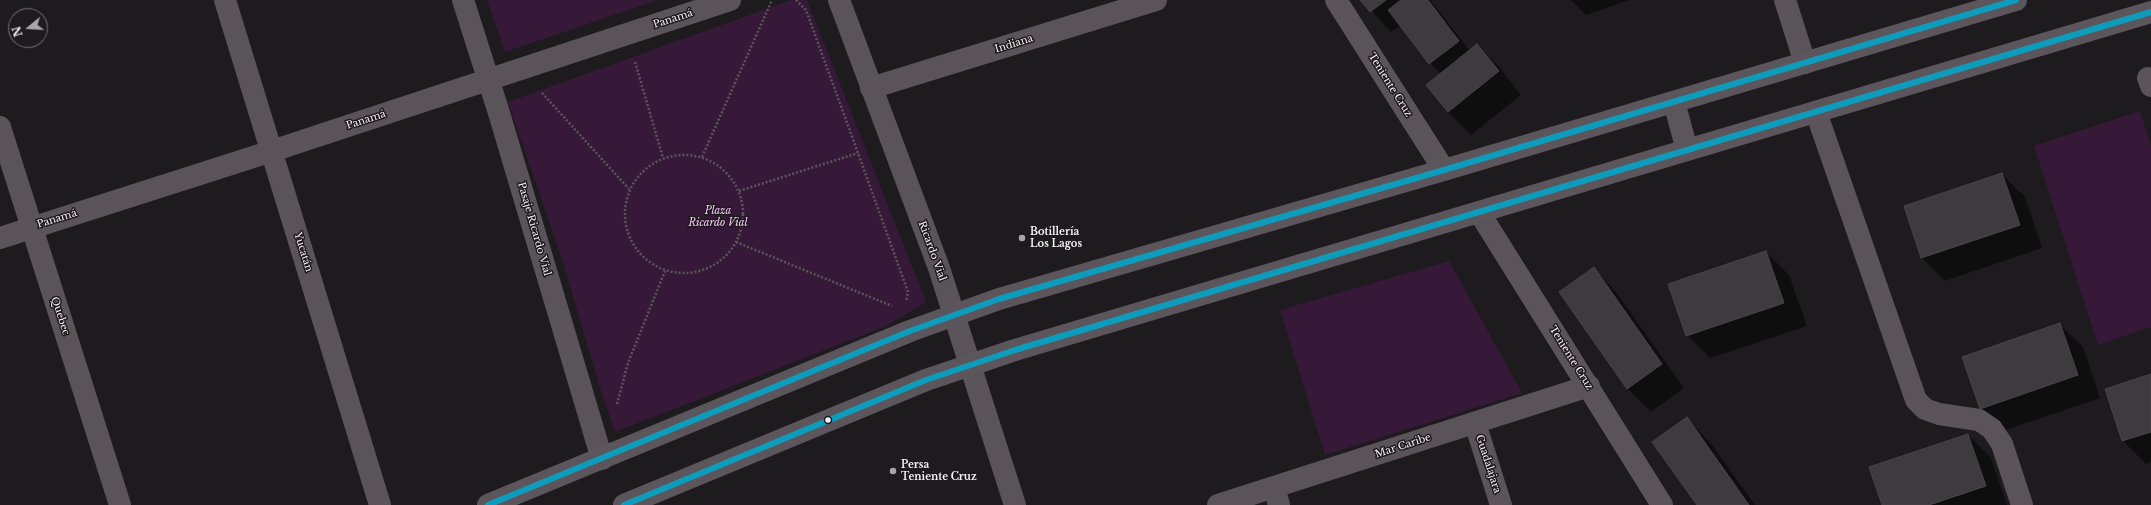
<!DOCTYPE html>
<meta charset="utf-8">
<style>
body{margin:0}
#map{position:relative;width:2151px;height:505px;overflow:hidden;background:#1d1b1d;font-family:"Libre Baskerville",serif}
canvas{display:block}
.north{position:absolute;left:8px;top:8px;width:40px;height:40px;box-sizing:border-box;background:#1e1a1e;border:1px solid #747074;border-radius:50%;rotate:252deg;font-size:11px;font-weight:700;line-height:16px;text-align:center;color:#f4f1f4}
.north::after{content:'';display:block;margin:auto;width:14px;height:18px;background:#a9a6a9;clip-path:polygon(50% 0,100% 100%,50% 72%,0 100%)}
</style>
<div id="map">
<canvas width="2151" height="505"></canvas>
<div class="north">N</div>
</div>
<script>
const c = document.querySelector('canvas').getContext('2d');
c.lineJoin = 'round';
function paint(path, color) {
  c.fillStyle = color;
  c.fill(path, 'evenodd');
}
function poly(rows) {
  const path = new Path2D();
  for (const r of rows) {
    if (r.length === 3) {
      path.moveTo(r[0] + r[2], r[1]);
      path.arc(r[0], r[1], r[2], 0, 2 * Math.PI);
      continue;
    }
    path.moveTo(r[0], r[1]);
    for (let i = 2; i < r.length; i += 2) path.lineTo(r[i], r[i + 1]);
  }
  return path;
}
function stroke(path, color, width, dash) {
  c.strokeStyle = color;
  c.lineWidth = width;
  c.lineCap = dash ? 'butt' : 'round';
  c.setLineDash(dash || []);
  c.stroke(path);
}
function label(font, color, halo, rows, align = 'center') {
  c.font = font + ' "Libre Baskerville",serif';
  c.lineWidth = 3;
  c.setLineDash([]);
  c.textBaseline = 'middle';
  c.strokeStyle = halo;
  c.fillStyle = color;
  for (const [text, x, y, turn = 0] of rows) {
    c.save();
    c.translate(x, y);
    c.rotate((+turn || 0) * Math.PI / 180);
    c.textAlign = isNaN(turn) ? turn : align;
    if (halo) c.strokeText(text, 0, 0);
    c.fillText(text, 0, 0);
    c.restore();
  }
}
const green = poly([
 [487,0,658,0,505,52],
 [791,0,807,0,926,302,886,326,615,432,601,391,562,259,508,102],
 [2140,111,2151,146,2151,327,2098,345,2034,146],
 [1449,261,1522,393,1325,455,1280,310]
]);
const shadow = poly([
 [1362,0,1433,0,1431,1,1470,51,1477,45,1500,68,1521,95,1471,135,1448,112,1427,85,1441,74,1430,63,1401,25,1391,32],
 [1571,0,1629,0,1586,15],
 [2002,174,2025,197,2042,248,1945,281,1922,258,1905,207],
 [1766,252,1789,275,1807,326,1710,358,1687,335],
 [1594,269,1616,292,1684,388,1651,412,1628,389,1560,293],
 [2060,325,2083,347,2100,398,2003,431,1980,408],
 [2151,375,2151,462,2146,464,2123,441,2106,390],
 [1687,419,1710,442,1755,505,1698,505],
 [1968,435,1991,458,2007,505,1883,505]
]);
const building = poly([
 [1360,0,1386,0,1370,12,1360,0],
 [1401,0,1428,0,1459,41,1429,64,1388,10,1401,0],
 [1477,44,1499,71,1448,112,1426,85,1477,44],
 [2002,173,2020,225,1921,258,1904,206,2002,173],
 [1766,251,1784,303,1686,336,1668,284,1766,251],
 [1594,267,1662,364,1627,389,1559,292,1594,267],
 [2060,323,2078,375,1980,409,1962,357,2060,323],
 [2151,374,2151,432,2122,441,2105,389,2151,374],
 [1687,417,1749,505,1697,505,1652,442,1687,417],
 [1968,434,1986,486,1929,505,1882,505,1869,467,1968,434]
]);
const path = poly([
 [796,0,806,10,858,153,908,292,906,301],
 [635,62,663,158],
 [542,93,629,189],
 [684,214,59],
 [702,157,772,0],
 [739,191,858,153],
 [736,242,892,306],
 [617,404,628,363,665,271]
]);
const minor = poly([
 [225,0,380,505],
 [463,0,499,113,602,459],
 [839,0,939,268,1015,505],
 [1336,0,1444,170],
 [1785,0,1805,63],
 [2148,78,2151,86],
 [871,88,1156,0],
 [1816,112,1916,400,1925,409,1939,414,1979,420,1992,429,2002,444,2022,505],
 [0,127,120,505],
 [1479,212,1662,505],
 [0,238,272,151,730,0],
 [1475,423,1501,505],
 [1274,487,1279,505],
 [1218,505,1589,386]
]);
const major = poly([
 [1674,102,1687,150],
 [488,505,910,331,999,299,1444,170,2016,0],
 [624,505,926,380,1015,350,2151,12]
]);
const bus1 = poly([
 [488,505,910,331,999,299,1444,170,2016,0],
 [624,505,926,380,1015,350,2151,12]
]);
const markers = [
 [1022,238,4,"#a9a6a9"],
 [828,420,3.5,"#f4f1f4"],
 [893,471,4,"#a9a6a9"]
];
const streetNames = [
 ["Panamá",673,19,-18],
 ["Indiana",1014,44,-17],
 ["Teniente Cruz",1390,85,58],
 ["Panamá",366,120,-18],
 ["Panamá",57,219,-17],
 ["Pasaje Ricardo Vial",534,229,74],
 ["Ricardo Vial",932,251,70],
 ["Yucatán",303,252,73],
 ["Quebec",60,316,72],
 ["Teniente Cruz",1571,358,58],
 ["Mar Caribe",1403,446,-18],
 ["Guadalajara",1488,464,72]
];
const parkNames = [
 ["Plaza",718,211],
 ["Ricardo Vial",718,223]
];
const poiNames = [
 ["Botillería",1030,232],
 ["Los Lagos",1030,244],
 ["Persa",901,465],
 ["Teniente Cruz",901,477]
];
paint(green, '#361938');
paint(shadow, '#0007');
paint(building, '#3d3b3d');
stroke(building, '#474547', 1);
stroke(path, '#5a565a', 2.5, [2, 2]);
stroke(minor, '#5a545a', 22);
stroke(major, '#5c565c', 22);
stroke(bus1, '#0d9cbb', 6);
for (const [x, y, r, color] of markers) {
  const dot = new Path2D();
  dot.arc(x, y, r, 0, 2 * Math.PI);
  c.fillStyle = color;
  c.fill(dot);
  stroke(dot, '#1e1a1e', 1.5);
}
label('10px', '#f4f1f4', '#1e1a1e', streetNames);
label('italic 10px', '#fcc8fd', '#1e1a1e', parkNames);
label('bold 10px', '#f4f1f4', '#1e1a1e', poiNames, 'left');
</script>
